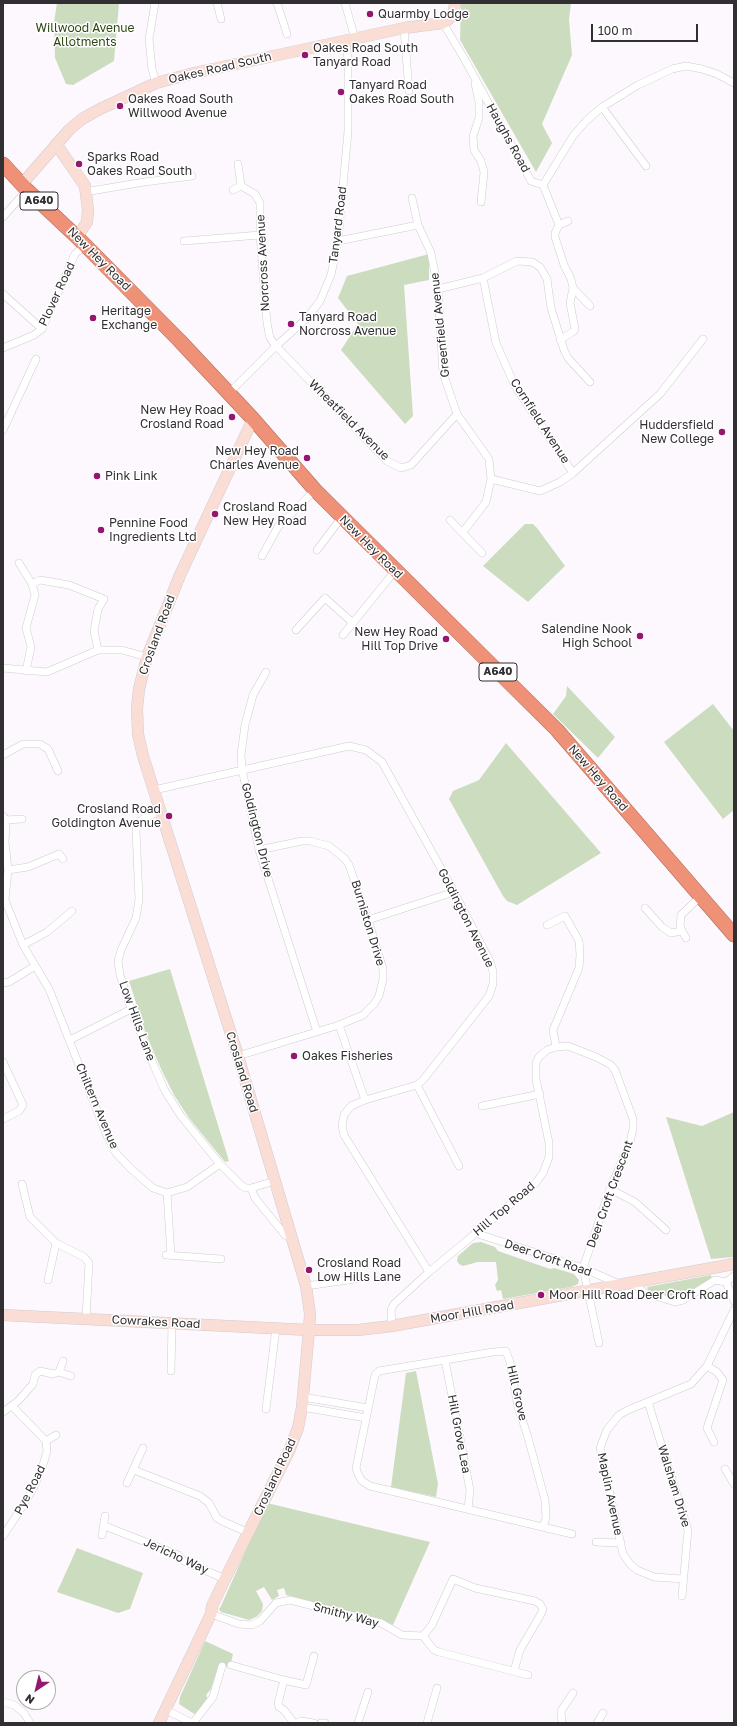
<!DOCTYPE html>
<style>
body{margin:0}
#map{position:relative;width:737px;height:1726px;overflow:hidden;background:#fdf8fe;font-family:"Golos Text",sans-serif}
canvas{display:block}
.frame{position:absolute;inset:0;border:4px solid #312f31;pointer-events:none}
.north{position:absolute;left:16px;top:1670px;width:40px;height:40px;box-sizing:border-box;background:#fff;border:1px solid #adacad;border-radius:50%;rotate:215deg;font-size:11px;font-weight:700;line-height:16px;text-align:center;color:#312f31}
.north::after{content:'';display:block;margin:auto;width:14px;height:18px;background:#94166f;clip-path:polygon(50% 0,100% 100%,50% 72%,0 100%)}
.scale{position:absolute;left:591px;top:24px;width:107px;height:18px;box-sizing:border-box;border:2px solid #312f31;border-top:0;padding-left:5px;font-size:12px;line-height:14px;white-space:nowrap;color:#312f31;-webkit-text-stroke:3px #fff;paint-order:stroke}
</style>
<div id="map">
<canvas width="737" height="1726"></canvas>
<div class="frame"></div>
<div class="north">N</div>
<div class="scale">100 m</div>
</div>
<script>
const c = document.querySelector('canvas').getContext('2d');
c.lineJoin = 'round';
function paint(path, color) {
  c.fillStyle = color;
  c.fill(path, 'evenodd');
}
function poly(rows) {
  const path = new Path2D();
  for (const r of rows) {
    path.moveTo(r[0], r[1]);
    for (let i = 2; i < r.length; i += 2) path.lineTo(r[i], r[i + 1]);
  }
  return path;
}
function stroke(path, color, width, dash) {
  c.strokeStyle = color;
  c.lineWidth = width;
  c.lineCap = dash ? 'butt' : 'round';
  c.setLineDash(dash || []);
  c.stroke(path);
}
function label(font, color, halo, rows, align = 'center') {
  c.font = font + ' "Golos Text",sans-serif';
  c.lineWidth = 3;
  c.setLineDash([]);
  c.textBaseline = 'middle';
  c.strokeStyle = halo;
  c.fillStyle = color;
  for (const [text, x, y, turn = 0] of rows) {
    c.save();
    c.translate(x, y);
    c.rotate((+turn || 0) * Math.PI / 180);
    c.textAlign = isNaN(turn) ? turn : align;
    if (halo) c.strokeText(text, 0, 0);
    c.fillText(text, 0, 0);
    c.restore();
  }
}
const green = poly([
 [57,3,119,3,114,61,73,85,66,84,55,58,54,22],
 [461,3,571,3,569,19,572,55,542,124,552,143,536,172,460,40],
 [429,254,429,280,404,285,413,416,405,424,341,350,358,324,338,298,347,276],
 [525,524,533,524,537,528,565,566,528,602,483,566],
 [567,686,615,737,598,758,553,714,566,696],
 [713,704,734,731,734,810,723,819,664,742],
 [506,743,601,853,517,905,507,901,503,896,449,799,453,791,479,780],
 [170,969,229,1161,225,1162,189,1118,174,1095,162,1071,146,1034,129,981],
 [734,1112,734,1257,711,1259,666,1117,702,1126],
 [481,1242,495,1247,498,1251,550,1269,554,1268,574,1274,579,1280,578,1284,571,1287,503,1299,501,1290,497,1291,495,1285,498,1280,496,1262,478,1262,463,1266,459,1264,457,1261,458,1256,473,1243],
 [711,1275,712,1279,683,1297,674,1299,648,1291,647,1287],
 [416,1371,438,1484,436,1497,391,1487,406,1373],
 [267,1503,430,1542,393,1625,383,1620,286,1595,284,1588,277,1590,279,1596,272,1600,264,1587,256,1591,263,1604,262,1611,256,1617,249,1620,221,1612,219,1609,221,1606],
 [77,1548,143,1573,130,1609,118,1613,57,1592],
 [205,1641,233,1654,230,1667,219,1665,211,1689,206,1695,208,1699,196,1715,179,1704,180,1697]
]);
const street = poly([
 [155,3,149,39,152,69,156,83],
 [217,3,221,19],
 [277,3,287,34],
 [345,3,355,39],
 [443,23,465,60,531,181,543,185,573,136,586,121,602,107,638,85,672,69,686,66,702,69,717,74,734,83],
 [404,28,409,91],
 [475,84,479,102,479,118,473,136,474,150,481,161,484,172,481,202],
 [602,107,646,166],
 [238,164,241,186],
 [543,185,559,225,568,221],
 [233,190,241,186,255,194,260,203,260,235,267,323,270,338,276,346,387,461,401,468,411,465,457,414],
 [85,192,144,182,192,176],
 [412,198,418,225,431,253,438,289,443,373,457,414,489,459,491,479,486,502,463,532],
 [3,217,27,190],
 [559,225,555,233,555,237,564,265,571,279,573,288,590,306],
 [184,241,260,235],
 [338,241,418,225],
 [483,278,496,343,515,386,573,473],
 [438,289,483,278,517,261,532,262,540,267,547,279,551,308,564,350,568,358,590,382],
 [3,294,42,329],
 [560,340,574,331,575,329,570,303,573,288],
 [3,348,34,335,42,329,75,254,85,245],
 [229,393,276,346,306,319,320,301,331,275,338,241,348,131,348,60,346,41],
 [3,430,36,359],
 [491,479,540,491,560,482,573,473,660,394,703,339],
 [450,520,482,553],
 [317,550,342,517],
 [262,556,278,527,315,490],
 [19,563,32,584,35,595,26,628,31,647,26,671],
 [32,584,40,580,69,585,104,599,98,609,94,631,98,650],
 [296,630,325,598,353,623],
 [343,635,395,571],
 [3,668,47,672,98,650,122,650,147,657],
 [266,672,253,695,245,725,241,755,242,769,259,850,317,1032],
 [3,755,23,744,40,744,48,749,58,771],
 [154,790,349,746,366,750,382,762,454,892,490,961,493,972,493,984,489,996,423,1080,417,1085,365,1100,351,1106,344,1115,342,1126,344,1135,429,1272],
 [161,811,144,818,138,823,136,830,139,899,136,918,121,950,118,961,120,975,131,1009,154,1066,165,1091,181,1116,220,1164,242,1186,246,1188,251,1188,255,1198,285,1235,292,1238],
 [3,816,6,820,5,842,8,870,5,900,23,945,49,989,107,1136,116,1153,131,1169,153,1188,167,1193,187,1187,220,1164],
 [6,820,22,819],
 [8,870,28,867,59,854,63,859],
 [645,908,662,927,671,933,682,931],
 [368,920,454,892],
 [547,925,565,916,579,941,580,955,579,968,553,1030,556,1047],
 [686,938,680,927,681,915,701,896],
 [23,945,47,932,72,911],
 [3,983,9,982,35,966],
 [339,1025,365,1100],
 [70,1040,131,1009],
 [238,1056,339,1025,363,1015,374,1004,379,996,383,979,383,969,368,920,349,865,345,859,329,846,310,841,302,841,259,850],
 [3,1062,23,1105,19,1111,3,1119],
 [417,1085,459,1166],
 [482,1106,540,1094],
 [22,1184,30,1217,56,1243,84,1257,89,1263,86,1319],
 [251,1188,275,1181],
 [610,1189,635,1202,666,1230],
 [167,1193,171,1255],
 [475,1233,583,1268,619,1284],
 [166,1255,221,1259],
 [48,1280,56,1243],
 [632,1282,645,1293,675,1302,683,1300,715,1280,726,1282,734,1276],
 [726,1282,734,1301],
 [306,1286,355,1279],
 [392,1326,391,1310,394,1304,429,1272,535,1184,543,1173,549,1157,549,1143,536,1079,536,1063,539,1057,547,1050,556,1047,568,1046,596,1057,611,1065,615,1070,633,1119,633,1129,630,1142,610,1189,583,1268,599,1343],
 [445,1360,470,1490,468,1509],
 [707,1366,717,1372,723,1380,707,1428,714,1442],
 [171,1371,172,1323],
 [59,1372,63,1361],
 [303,1397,368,1408],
 [648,1402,688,1530,682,1596],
 [302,1407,366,1418],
 [266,1409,276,1328],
 [3,1412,18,1401,33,1384,35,1375,40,1371,53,1374,59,1372,71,1376],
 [46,1441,56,1435],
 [725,1469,734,1484],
 [134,1470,200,1496,209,1503,217,1518,222,1521,249,1533],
 [127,1483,143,1448],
 [105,1526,178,1555,184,1561,225,1579],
 [543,1527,546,1518,545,1500,527,1434,518,1407,510,1362,506,1351,493,1352,379,1371,375,1375,356,1468,358,1474,362,1481,370,1486,572,1534],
 [102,1535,105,1516],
 [3,1536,17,1515,33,1489,43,1465,47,1451,46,1441,12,1406],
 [596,1542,621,1543],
 [683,1579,654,1577,637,1570,630,1564,623,1554,600,1448,607,1430,619,1415,628,1410,691,1384,707,1366,734,1310],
 [211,1614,239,1624,252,1625,260,1621,276,1603,290,1600,381,1623,402,1635,423,1636,434,1650,439,1652,528,1675],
 [423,1636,432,1625,453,1579,475,1588,535,1601,540,1604,543,1609,541,1614,520,1650,514,1671],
 [231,1665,284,1680,278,1703,279,1707,284,1710,294,1723],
 [284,1680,306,1685,314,1656],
 [3,1702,14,1705,24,1713,30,1723],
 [166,1710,192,1723],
 [193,1723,213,1697,222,1666],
 [297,1723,301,1721,314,1723],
 [321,1723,325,1723],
 [358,1723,368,1692],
 [427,1723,437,1688],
 [562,1723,561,1711,573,1693],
 [597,1723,603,1713]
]);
const secondary = poly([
 [56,144,85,186,88,210,87,222,77,237],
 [22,184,69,130,82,119,100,109,156,83,194,73,404,28,443,23,450,18,454,11,455,3],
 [3,1315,309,1330,358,1330,392,1326,734,1264],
 [159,1723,211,1614,212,1606,225,1579,289,1451,298,1428,302,1407,309,1330,310,1314,306,1286,238,1056,143,756,138,734,137,708,139,689,147,657,180,575,253,419]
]);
const highway = poly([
 [3,164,27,190,77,237,179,340,253,419,315,490,557,730,734,935]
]);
const markers = [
 [370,14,4,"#94166f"],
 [305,55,4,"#94166f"],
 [341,92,4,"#94166f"],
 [120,106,4,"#94166f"],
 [79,164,4,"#94166f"],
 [93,318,4,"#94166f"],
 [291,324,4,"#94166f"],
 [232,417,4,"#94166f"],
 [722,432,4,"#94166f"],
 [307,458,4,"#94166f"],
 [97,476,4,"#94166f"],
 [215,514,4,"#94166f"],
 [101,530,4,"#94166f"],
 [640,636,4,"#94166f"],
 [446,639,4,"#94166f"],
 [169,816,4,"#94166f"],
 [294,1056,4,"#94166f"],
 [309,1270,4,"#94166f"],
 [541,1295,4,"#94166f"]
];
const shields = [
 [39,201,38],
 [498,672,38]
];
const shieldNames = [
 ["A640",39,201],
 ["A640",498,672]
];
const poiNames = [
 ["Quarmby Lodge",378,14],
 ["Oakes Road South",313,48],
 ["Tanyard Road",313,62],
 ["Tanyard Road",349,85],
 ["Oakes Road South",349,99],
 ["Oakes Road South",128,99],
 ["Willwood Avenue",128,113],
 ["Sparks Road",87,157],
 ["Oakes Road South",87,171],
 ["Heritage",101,311],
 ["Exchange",101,325],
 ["Tanyard Road",299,317],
 ["Norcross Avenue",299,331],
 ["New Hey Road",224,410,"right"],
 ["Crosland Road",224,424,"right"],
 ["Huddersfield",714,425,"right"],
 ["New College",714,439,"right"],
 ["New Hey Road",299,451,"right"],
 ["Charles Avenue",299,465,"right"],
 ["Pink Link",105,476],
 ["Crosland Road",223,507],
 ["New Hey Road",223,521],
 ["Pennine Food",109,523],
 ["Ingredients Ltd",109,537],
 ["Salendine Nook",632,629,"right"],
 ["High School",632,643,"right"],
 ["New Hey Road",438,632,"right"],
 ["Hill Top Drive",438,646,"right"],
 ["Crosland Road",161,809,"right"],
 ["Goldington Avenue",161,823,"right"],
 ["Oakes Fisheries",302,1056],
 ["Crosland Road",317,1263],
 ["Low Hills Lane",317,1277],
 ["Moor Hill Road Deer Croft Road",549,1295]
];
const parkNames = [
 ["Willwood Avenue",85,28],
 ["Allotments",85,42]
];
const streetNames = [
 ["Oakes Road South",220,68,-13],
 ["Haughs Road",508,138,61],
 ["Tanyard Road",338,225,-83],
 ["New Hey Road",99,259,45],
 ["Norcross Avenue",263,263,-93],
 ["Plover Road",57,294,-65],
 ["Greenfield Avenue",440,325,-96],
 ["Wheatfield Avenue",349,420,45],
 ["Cornfield Avenue",540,421,57],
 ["New Hey Road",371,547,45],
 ["Crosland Road",157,635,-70],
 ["New Hey Road",598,778,49],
 ["Goldington Drive",257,830,76],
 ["Goldington Avenue",466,918,63],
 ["Burniston Drive",368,923,73],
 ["Low Hills Lane",137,1021,70],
 ["Crosland Road",242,1072,73],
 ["Chiltern Avenue",97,1106,67],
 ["Deer Croft Crescent",610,1194,-70],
 ["Hill Top Road",504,1209,-40],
 ["Deer Croft Road",548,1258,19],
 ["Moor Hill Road",472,1312,-10],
 ["Cowrakes Road",156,1322,3],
 ["Hill Grove",517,1393,77],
 ["Hill Grove Lea",459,1434,79],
 ["Crosland Road",275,1477,-65],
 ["Walsham Drive",674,1486,73],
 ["Pye Road",30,1490,-63],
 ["Maplin Avenue",610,1494,78],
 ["Jericho Way",176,1556,25],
 ["Smithy Way",346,1615,15]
];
paint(green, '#cbddbe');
stroke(street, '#d0cbd1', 8);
stroke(secondary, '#d0cbd1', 12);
stroke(highway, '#ac6f5e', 15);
stroke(street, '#fff', 7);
stroke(secondary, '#faded6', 11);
stroke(highway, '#ef9177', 14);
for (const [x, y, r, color] of markers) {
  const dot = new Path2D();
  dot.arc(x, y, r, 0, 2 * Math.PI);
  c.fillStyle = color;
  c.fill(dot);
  stroke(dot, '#fff', 1.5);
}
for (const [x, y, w] of shields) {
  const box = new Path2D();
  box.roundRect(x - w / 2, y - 9, w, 18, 3);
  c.fillStyle = '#fff';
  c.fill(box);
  stroke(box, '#312f31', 1);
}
label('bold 11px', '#312f31', null, shieldNames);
label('12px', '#312f31', '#fff', poiNames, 'left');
label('12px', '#2d4711', '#fff', parkNames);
label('12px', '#312f31', '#fff', streetNames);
</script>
